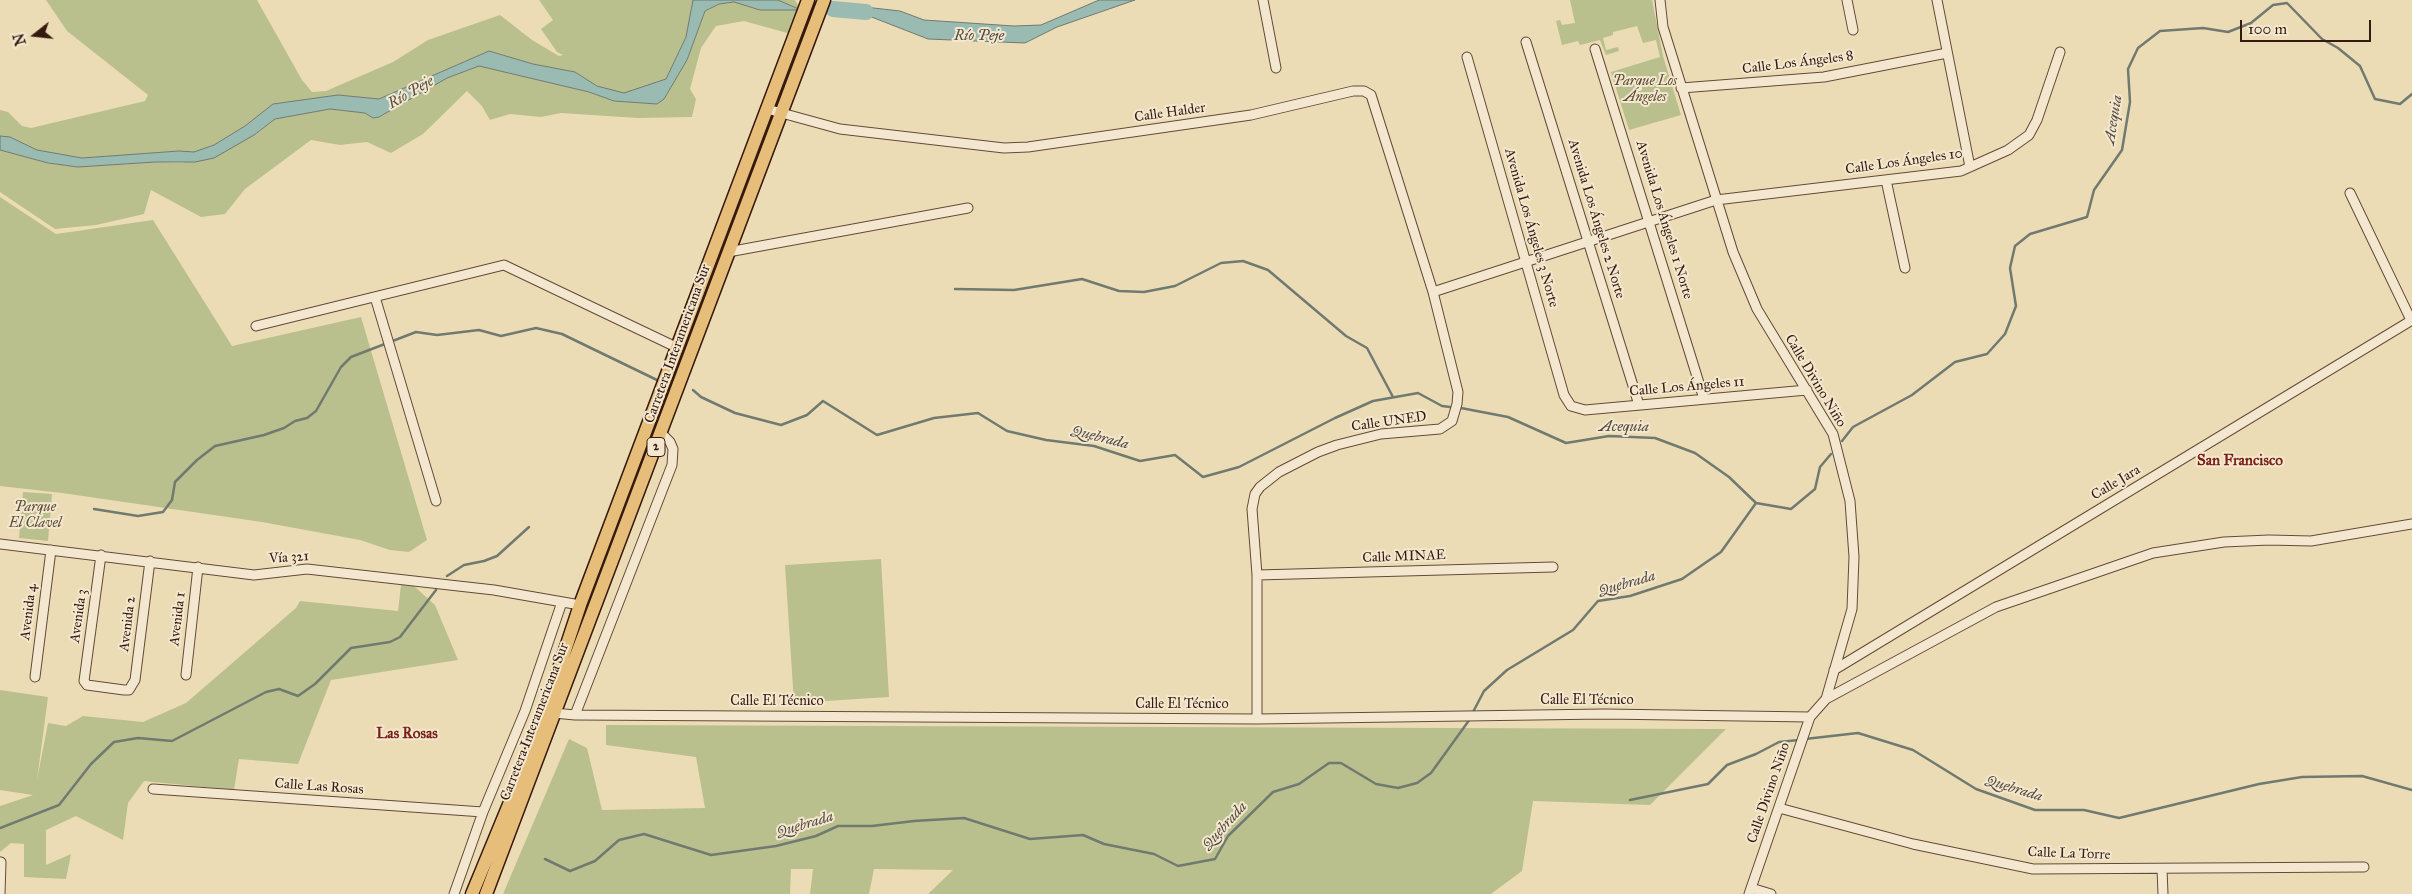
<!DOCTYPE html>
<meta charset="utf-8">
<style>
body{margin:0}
#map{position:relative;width:2412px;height:894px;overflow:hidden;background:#ecdcb5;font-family:"IM FELL Great Primer",serif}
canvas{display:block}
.north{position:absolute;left:10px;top:10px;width:50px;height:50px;-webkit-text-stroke:4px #f3e8cf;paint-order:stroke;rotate:254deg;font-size:14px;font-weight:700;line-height:20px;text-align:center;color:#36190f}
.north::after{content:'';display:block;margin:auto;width:18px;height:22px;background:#36190f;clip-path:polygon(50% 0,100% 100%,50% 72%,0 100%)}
.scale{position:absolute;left:2240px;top:20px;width:131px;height:22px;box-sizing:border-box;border:2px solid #36190f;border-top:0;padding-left:6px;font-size:15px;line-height:18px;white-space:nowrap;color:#36190f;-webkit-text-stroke:4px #f3e8cf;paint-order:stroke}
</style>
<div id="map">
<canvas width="2412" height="894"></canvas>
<div class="north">N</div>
<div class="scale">100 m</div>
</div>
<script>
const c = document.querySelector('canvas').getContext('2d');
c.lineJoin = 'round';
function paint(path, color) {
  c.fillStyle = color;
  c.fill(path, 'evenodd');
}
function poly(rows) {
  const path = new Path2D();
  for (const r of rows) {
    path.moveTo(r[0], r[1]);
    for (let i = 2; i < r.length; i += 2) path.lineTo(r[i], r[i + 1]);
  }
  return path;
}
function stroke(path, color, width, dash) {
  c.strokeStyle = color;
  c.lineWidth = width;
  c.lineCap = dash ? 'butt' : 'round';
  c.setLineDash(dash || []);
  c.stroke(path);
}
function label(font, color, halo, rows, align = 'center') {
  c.font = font + ' "IM FELL Great Primer",serif';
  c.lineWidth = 4;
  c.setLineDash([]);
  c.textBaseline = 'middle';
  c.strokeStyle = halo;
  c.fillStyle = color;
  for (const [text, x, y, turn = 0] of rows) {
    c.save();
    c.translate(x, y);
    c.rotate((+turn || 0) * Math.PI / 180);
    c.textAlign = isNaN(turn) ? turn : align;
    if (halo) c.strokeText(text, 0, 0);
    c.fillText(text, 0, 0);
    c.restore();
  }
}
const green = poly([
 [46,0,257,0,302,80,312,92,326,91,393,62,428,40,500,15,532,40,559,56,563,55,557,52,541,29,553,20,539,0,693,0,686,37,666,79,624,94,597,86,575,72,533,64,489,51,379,99,338,95,273,104,245,126,214,145,194,153,179,151,82,158,37,150,10,137,0,136,0,110,8,112,22,126,31,128,145,101,148,95,67,31],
 [778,0,795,0,801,10,796,23,787,33,744,21,716,26,701,48,690,89,696,99,692,117,638,118,561,113,541,117,510,114,490,120,482,106,467,91,423,134,391,153,367,142,340,145,311,140,245,189,225,214,201,217,151,190,144,214,96,225,55,229,0,192,0,150,48,163,78,167,155,162,183,163,254,135,275,119,330,109,365,113,373,118,379,117,447,78,479,66,589,92,614,101,657,104,664,99,687,60,705,11,719,4,734,2,760,10,799,9],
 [1570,0,1652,0,1663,56,1681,115,1629,130,1611,72,1660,57,1656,40,1643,43,1637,26,1613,32,1613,35,1603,38,1606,50,1618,47,1619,51,1606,55,1600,40,1580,45,1578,41,1562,45,1556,21,1560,20,1562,25,1575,23],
 [0,197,56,234,153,220,232,346,361,317,427,540,409,552,390,550,360,540,262,522,62,493,0,486],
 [23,492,52,494,48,541,19,538],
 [881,559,889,697,794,703,785,565],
 [401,585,414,586,435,605,458,660,331,680,298,764,239,759,234,790,144,781,128,803,123,840,76,816,46,830,46,865,71,854,66,879,24,877,24,844,11,843,0,852,0,806,33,795,0,790,0,690,48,697,37,780,48,723,66,726,83,716,143,722,186,703,296,608,300,601,398,611],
 [606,725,1726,729,1650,805,1533,801,1522,871,1491,894,928,894,953,870,874,869,869,894,810,894,813,869,791,869,790,894,503,894,569,739,587,748,602,810,705,808,696,757,606,745]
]);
const water = poly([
 [693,0,778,0,801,10,760,10,734,2,719,4,705,11,687,60,664,99,657,104,614,101,589,92,479,66,447,78,379,117,373,118,365,113,330,109,275,119,254,135,214,158,195,162,155,162,78,167,48,163,0,150,0,136,10,137,37,150,82,158,179,151,194,152,214,145,245,126,273,104,338,95,379,99,489,51,533,64,575,72,597,86,624,93,666,79,686,37,693,0],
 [1099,0,1135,0,1057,27,1025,43,928,39,869,16,853,16,844,8,856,6,900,11,924,20,1014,26,1041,25,1099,0]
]);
const stream = poly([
 [955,289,1014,290,1082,279,1119,291,1144,292,1175,286,1221,263,1243,261,1268,270,1346,336,1367,348,1393,397],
 [693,390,701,397,735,413,781,425,807,415,823,401,877,435,934,418,978,413,1007,431,1046,440,1094,446,1140,461,1175,455,1203,477,1239,467,1335,418,1373,401,1418,393,1442,406,1450,407],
 [1461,408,1508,417,1566,443,1609,436,1655,438,1695,453,1729,477,1756,503,1791,509,1815,489,1820,467,1831,454],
 [1842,441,1853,427,1912,395,1955,362,1987,354,2005,334,2016,306,2010,268,2015,246,2030,234,2087,217,2094,190,2122,150,2130,102,2128,69,2138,48,2160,31,2203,28,2228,32,2251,23,2273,5,2287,3,2322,39,2338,48,2360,66,2375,99,2400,104,2412,94],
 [94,509,138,516,163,512,172,500,175,482,197,460,215,446,264,435,284,428,295,421,307,418,316,411,341,367,351,357,416,332,437,335,479,330,501,336,536,328,562,334,657,380],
 [447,576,464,565,484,561,497,556,529,527],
 [1472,714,1484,691,1507,670,1573,630,1598,601,1630,596,1682,579,1721,552,1756,503],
 [1805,739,1858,733,1913,750,1976,789,2035,810,2084,810,2119,818,2259,784,2302,777,2362,776,2412,790],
 [1630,800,1708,784,1727,765,1756,754,1779,742,1799,740],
 [0,828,59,805,91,764,114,742,138,738,172,741,266,692,279,689,298,696,315,684,351,648,390,642,400,637,436,590],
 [545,859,570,871,595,861,619,840,644,834,711,855,776,846,816,836,838,826,872,826,914,821,964,818,1030,839,1083,835,1104,844,1154,854,1178,866,1215,859,1228,836,1273,792,1299,784,1329,763,1341,763,1376,784,1398,788,1417,783,1431,773,1470,719]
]);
const river = poly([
 [833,9,866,12]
]);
const minor = poly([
 [1263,0,1276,68],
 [1660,0,1663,27,1733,252,1757,309,1833,434,1850,501,1854,557,1852,609,1826,699,1810,717,1749,894],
 [1847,0,1853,30],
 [1937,0,1970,167],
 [1526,42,1639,405],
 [1595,49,1704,399],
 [1467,57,1564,395,1571,406,1585,410,1807,390],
 [1681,88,1824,77,1947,53],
 [767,109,840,129,1004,148,1028,147,1251,115,1353,91,1364,91,1371,95,1433,292,1458,392,1457,404,1452,421,1440,429,1381,434,1337,445,1318,452,1279,472,1260,487,1255,494,1252,509,1257,575,1257,719],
 [1886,180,1905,268],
 [2350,193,2411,320],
 [728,252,968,208],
 [1433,292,1716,200,1961,171,1970,167,2008,150,2029,135,2037,120,2060,52],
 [375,297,436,501],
 [256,326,504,265,678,348],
 [0,544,254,575,307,569,494,590,580,605],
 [101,555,84,681,87,685,124,690,129,690,135,680,150,561],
 [1257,575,1553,567],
 [1834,670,2412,320],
 [186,675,198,567],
 [35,677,51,550],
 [1826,699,1996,607,2153,553,2224,542,2269,540,2311,541,2412,524],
 [554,713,575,715,1257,719,1604,714,1810,717],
 [575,715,672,465,673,449,670,442,661,433],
 [153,789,483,812],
 [1779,808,1913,844,2033,869,2364,867],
 [2162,869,2163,894],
 [1751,888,1771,894],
 [0,894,1,862],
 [454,894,483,812,525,711,562,602]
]);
const highway = poly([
 [472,894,534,744,580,605,808,0],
 [486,894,824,0]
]);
const shields = [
 [656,447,18]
];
const shieldNames = [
 ["2",656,447]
];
const streetNames = [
 ["Calle Los Ángeles 8",1798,63,-7],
 ["Calle Halder",1170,113,-8],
 ["Calle Los Ángeles 10",1904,162,-8],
 ["Avenida Los Ángeles 2 Norte",1596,219,73],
 ["Avenida Los Ángeles 1 Norte",1664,220,73],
 ["Avenida Los Ángeles 3 Norte",1531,228,74],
 ["Carretera Interamericana Sur",678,344,-70],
 ["Calle Divino Niño",1815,381,59],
 ["Calle Los Ángeles 11",1687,387,-5],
 ["Calle UNED",1389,422,-8],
 ["Calle Jara",2116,483,-31],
 ["Calle MINAE",1404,557,-2],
 ["Vía 321",289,558,-4],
 ["Avenida 4",29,612,-83],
 ["Avenida 3",79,616,-82],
 ["Avenida 1",178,619,-83],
 ["Avenida 2",128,624,-83],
 ["Calle El Técnico",1587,701],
 ["Calle El Técnico",777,702],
 ["Calle El Técnico",1182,705],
 ["Carretera Interamericana Sur",535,722,-69],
 ["Calle Las Rosas",319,787,4],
 ["Calle Divino Niño",1769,793,-71],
 ["Calle La Torre",2069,854,2]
];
const parkNames = [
 ["Parque Los",1645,82],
 ["Ángeles",1645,98],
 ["Parque",35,508],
 ["El Clavel",35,524]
];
const waterNames = [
 ["Río Peje",979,36],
 ["Río Peje",411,93,-30],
 ["Acequia",2114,120,-81],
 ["Acequia",1624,427],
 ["Quebrada",1100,438,14],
 ["Quebrada",1627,584,-16],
 ["Quebrada",2014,789,17],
 ["Quebrada",805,825,-17],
 ["Quebrada",1225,826,-48]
];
const neighbourhoodNames = [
 ["San Francisco",2240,461],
 ["Las Rosas",407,734]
];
paint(green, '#b9c08d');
paint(water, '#99bbb2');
stroke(water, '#717a71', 1);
stroke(stream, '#717a71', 2.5);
stroke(river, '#99bbb2', 16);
stroke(minor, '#644a38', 11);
stroke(highway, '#36190f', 15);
stroke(minor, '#f3e8cf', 9);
stroke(highway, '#e6be7a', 12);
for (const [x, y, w] of shields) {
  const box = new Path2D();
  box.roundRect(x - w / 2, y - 9.5, w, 19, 4);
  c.fillStyle = '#f3e8cf';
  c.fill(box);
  stroke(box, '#36190f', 1);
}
label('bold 12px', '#36190f', null, shieldNames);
label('14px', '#36190f', '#f3e8cf', streetNames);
label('italic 14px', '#5d4b35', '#f3e8cf', parkNames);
label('italic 15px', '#544a40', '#f3e8cf', waterNames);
label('bold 15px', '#7a1f14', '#f3e8cf', neighbourhoodNames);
</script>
